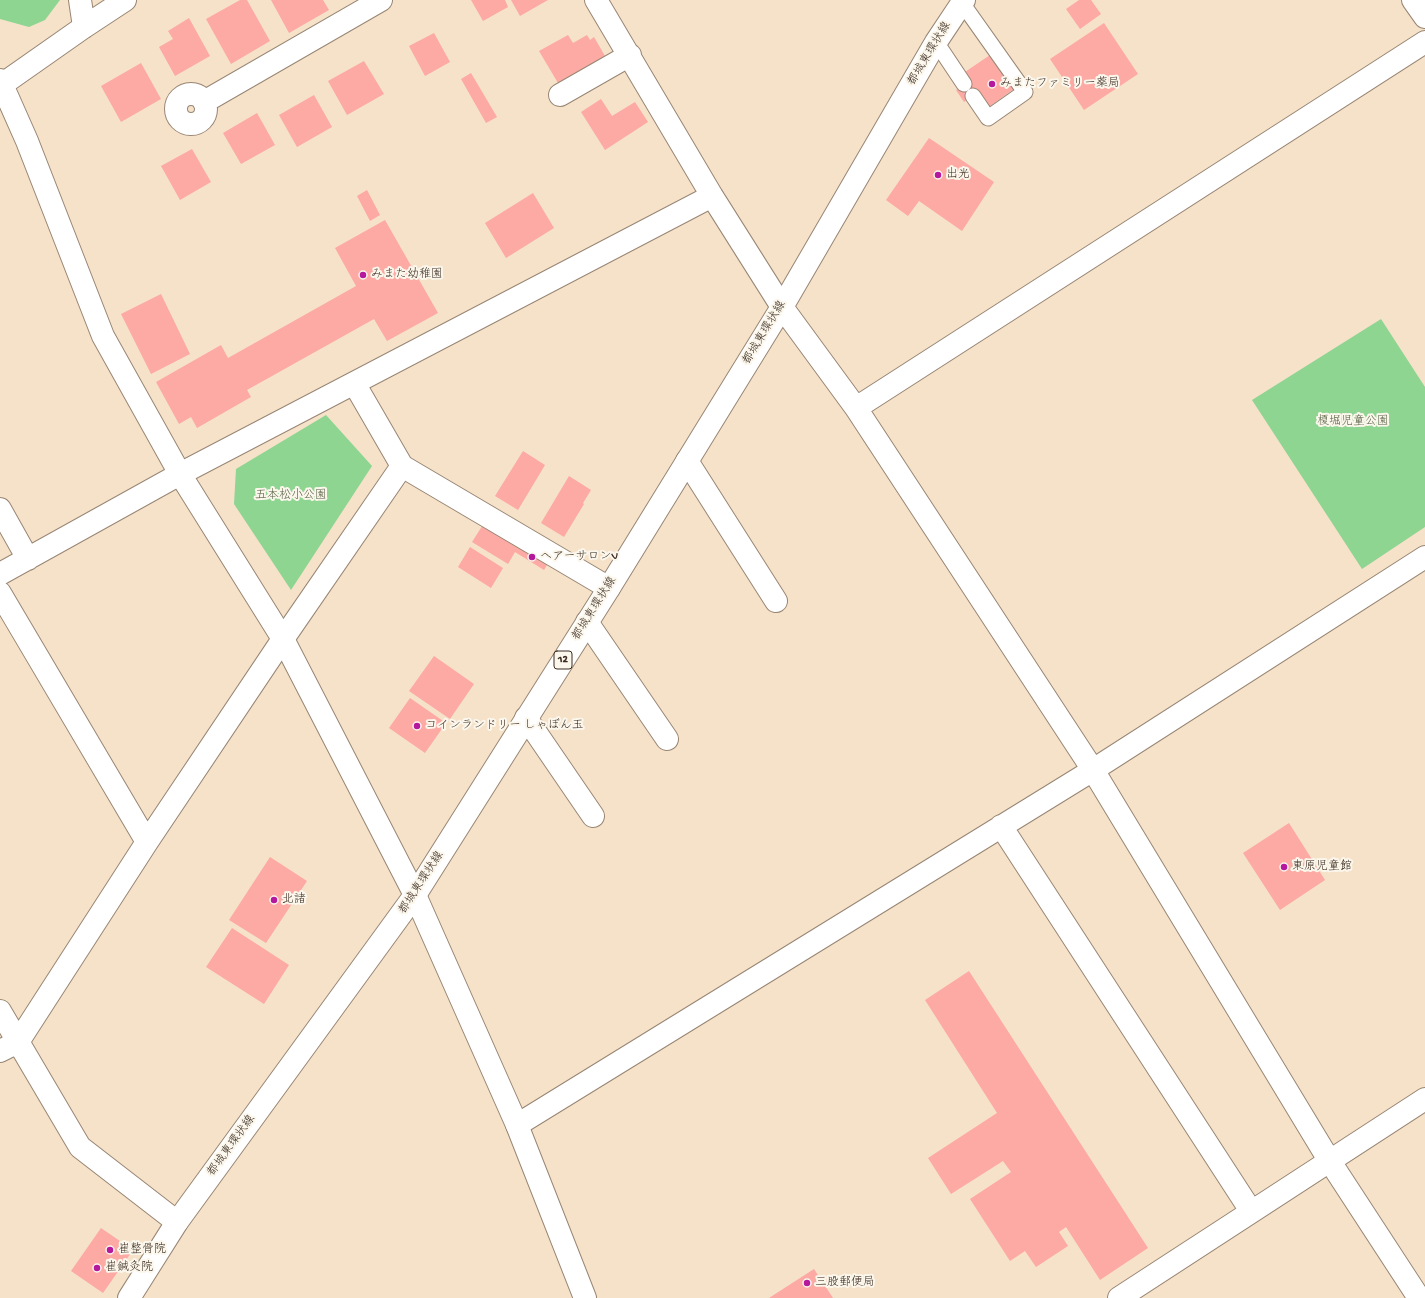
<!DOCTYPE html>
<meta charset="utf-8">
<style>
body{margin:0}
canvas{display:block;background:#f6e1c9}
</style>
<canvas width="1425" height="1298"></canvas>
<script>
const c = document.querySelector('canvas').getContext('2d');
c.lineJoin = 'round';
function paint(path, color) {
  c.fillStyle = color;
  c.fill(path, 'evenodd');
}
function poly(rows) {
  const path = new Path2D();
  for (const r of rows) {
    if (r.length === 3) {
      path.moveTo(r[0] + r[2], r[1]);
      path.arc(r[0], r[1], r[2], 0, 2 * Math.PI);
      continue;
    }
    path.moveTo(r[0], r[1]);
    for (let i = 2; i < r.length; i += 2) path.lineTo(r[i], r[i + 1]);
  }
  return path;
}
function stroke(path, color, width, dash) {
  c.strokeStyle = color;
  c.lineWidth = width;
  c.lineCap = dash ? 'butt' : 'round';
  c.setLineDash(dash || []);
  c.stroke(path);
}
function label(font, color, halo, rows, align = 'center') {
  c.font = font + ' "Gochi Hand","Klee One",sans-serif';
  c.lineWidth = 4;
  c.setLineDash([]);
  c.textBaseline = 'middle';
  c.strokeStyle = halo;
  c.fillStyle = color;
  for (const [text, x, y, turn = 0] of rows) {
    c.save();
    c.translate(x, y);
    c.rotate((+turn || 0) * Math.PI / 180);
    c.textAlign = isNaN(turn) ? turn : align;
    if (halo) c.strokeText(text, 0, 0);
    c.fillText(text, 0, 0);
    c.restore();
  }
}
const green = poly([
 [0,0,60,0,45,20,29,27,0,19],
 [1381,319,1425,387,1425,527,1362,569,1252,400],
 [326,415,372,466,291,590,234,504,236,469]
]);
const building = poly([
 [240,0,247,0,270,41,231,64,206,19],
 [271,0,323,0,329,10,289,33],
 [471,0,505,0,508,7,483,21],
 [511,0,548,0,520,16],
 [1079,0,1091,0,1101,14,1080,29,1066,9],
 [189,18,210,56,175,76,159,47,173,39,168,31],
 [1104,23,1138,74,1084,110,1050,59],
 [434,33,450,62,425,76,409,46],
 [568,35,573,43,587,35,590,40,594,37,605,56,558,83,539,51],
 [990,55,1014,89,989,107,973,96,964,102,956,90,970,80,965,72],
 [364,61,384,94,347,115,328,81],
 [141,63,161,99,121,122,101,86],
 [471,73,497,117,486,123,461,79],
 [314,95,332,127,297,147,279,115],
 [601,99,612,116,635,102,648,122,605,150,581,112],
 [257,113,275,145,241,164,223,133],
 [929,138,994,182,962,231,919,201,908,216,886,200],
 [192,149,211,182,180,200,161,166],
 [367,190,380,215,370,221,357,196],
 [533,193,554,228,506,258,485,223],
 [385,220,438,313,387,341,374,319,247,390,251,397,197,428,191,417,179,424,156,382,221,345,228,358,356,286,335,248],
 [161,294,190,354,151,374,121,314],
 [523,451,545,465,518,510,495,496],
 [569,476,591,490,583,503,584,504,564,537,541,523],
 [486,520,550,560,544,570,515,552,508,564,472,542],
 [470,547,503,568,491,588,458,567],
 [434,656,474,684,450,719,409,691],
 [410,698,446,723,425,753,389,728],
 [1289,823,1325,880,1280,910,1243,853],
 [270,857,307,881,266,943,229,920],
 [232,928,289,965,264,1004,206,967],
 [969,971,1148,1248,1100,1280,1066,1227,1059,1232,1068,1246,1036,1267,1025,1251,1010,1261,970,1199,1011,1172,1003,1161,951,1194,928,1158,997,1113,925,1000],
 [101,1228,133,1250,103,1293,71,1271],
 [814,1269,833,1298,769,1298]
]);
const service = poly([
 [962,3,1025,92,988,118,973,96],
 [936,42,964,84]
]);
const minor = poly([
 [80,0,84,27],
 [596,0,712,196,782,307,856,408,1093,770,1329,1160,1419,1298],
 [1413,0,1425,17],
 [0,86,84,27,125,0],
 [191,109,15],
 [560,95,630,55],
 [204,102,381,0],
 [856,408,1425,42],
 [687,461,776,601],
 [402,466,609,588],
 [0,509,28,559],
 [0,574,180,474,712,196],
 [0,593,147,842],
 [587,622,667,739],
 [526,718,593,816],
 [1001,826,1251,1211],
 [0,1011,80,1147,177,1222],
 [0,1051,18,1042,147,842,283,639,402,466,354,383],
 [517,1125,1093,770,1425,557]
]);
const tertiary = poly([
 [0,80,27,141,103,336,180,474,283,639,415,895,517,1125,585,1298],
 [1119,1298,1425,1099]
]);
const primary = poly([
 [129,1298,177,1222,415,895,609,588,782,307,936,42,964,0]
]);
const markers = [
 [992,84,4,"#b5179e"],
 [938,175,4,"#b5179e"],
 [363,275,4,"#b5179e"],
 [532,557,4,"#b5179e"],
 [417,726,4,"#b5179e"],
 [1284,867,4,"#b5179e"],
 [274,900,4,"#b5179e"],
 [110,1250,4,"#b5179e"],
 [97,1268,4,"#b5179e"],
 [807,1283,4,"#b5179e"]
];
const shields = [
 [563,660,18]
];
const shieldNames = [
 ["12",563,660]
];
const streetNames = [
 ["都城東環状線",930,54,-59],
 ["都城東環状線",765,333,-59],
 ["都城東環状線",595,609,-58],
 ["都城東環状線",422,883,-57],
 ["都城東環状線",232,1146,-54]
];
const poiNames = [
 ["みまたファミリー薬局",1000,84],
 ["出光",946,175],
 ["みまた幼稚園",371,275],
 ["ヘアーサロンV",540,557],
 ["コインランドリー しゃぼん玉",425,726],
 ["東原児童館",1292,867],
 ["北諸",282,900],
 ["崔整骨院",118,1250],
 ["崔鍼灸院",105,1268],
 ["三股郵便局",815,1283]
];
const parkNames = [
 ["榎堀児童公園",1353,422],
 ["五本松小公園",291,496]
];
paint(green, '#8dd591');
paint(building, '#fda9a4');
stroke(service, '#988674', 17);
stroke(minor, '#988674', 24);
stroke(tertiary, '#988674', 24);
stroke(primary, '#988674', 24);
stroke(service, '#fff', 15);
stroke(minor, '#fff', 22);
stroke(tertiary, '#fff', 22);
stroke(primary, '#fff', 22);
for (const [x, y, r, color] of markers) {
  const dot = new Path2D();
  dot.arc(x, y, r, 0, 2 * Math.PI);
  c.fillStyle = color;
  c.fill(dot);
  stroke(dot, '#fbf7ec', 1.5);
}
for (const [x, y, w] of shields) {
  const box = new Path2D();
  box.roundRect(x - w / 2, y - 9, w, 18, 3);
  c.fillStyle = '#fbf7ec';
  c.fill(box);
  stroke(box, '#3b2a1e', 1);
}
label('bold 11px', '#3b2a1e', null, shieldNames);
label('12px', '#3b2a1e', '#fbf7ec', streetNames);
label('12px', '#3b2a1e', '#fbf7ec', poiNames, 'left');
label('12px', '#545d40', '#fbf7ec', parkNames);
</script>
